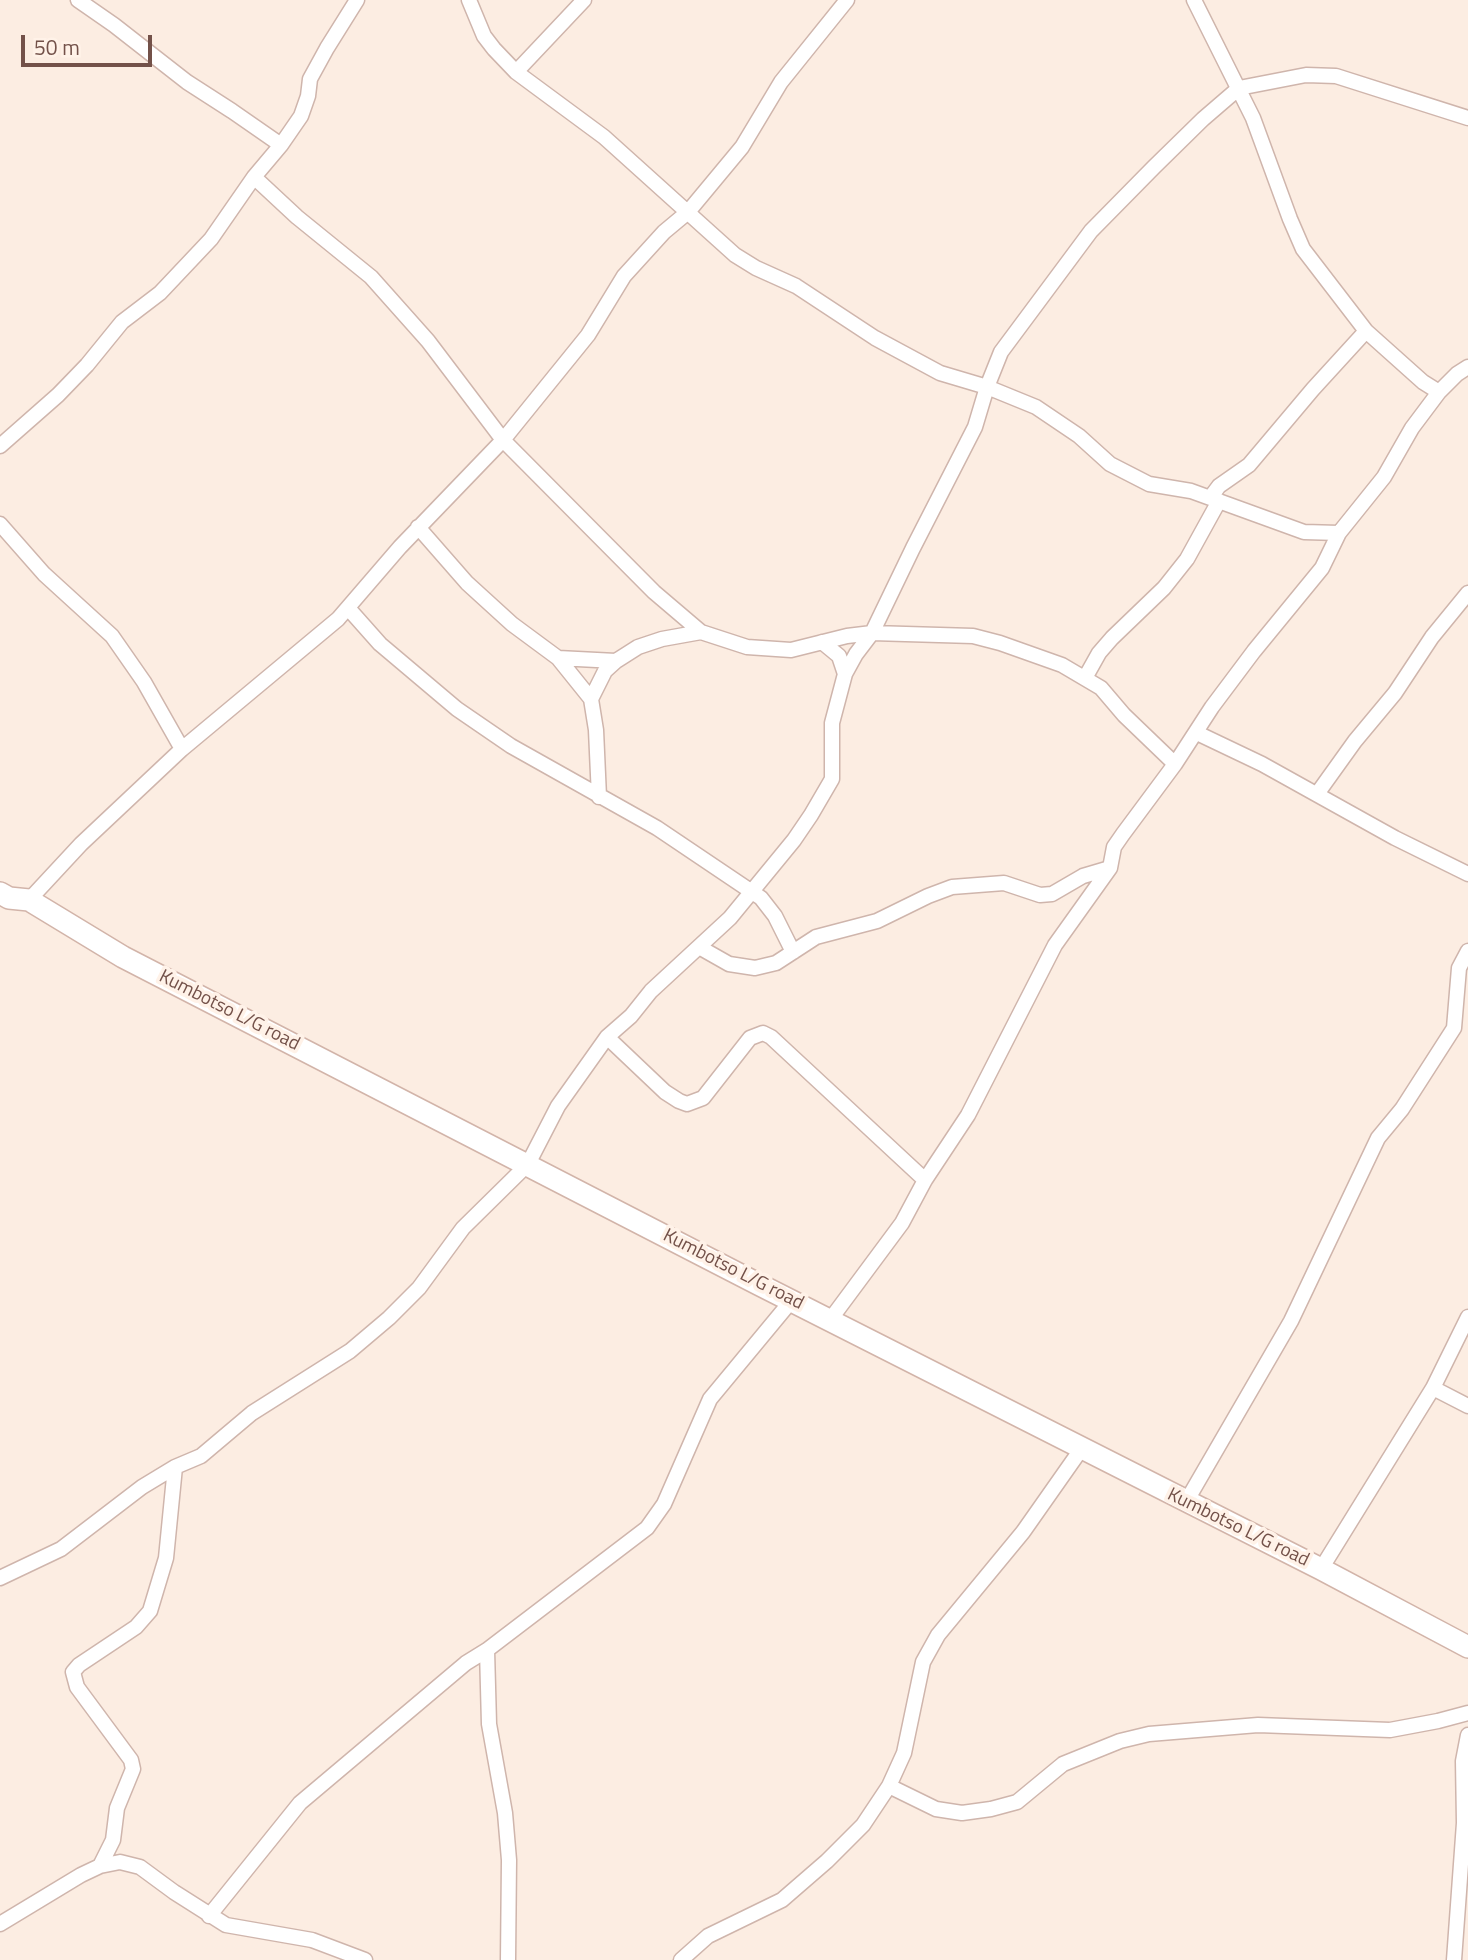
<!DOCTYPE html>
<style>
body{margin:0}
#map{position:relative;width:1468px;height:1960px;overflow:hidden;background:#fcede2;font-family:"Titillium Web",sans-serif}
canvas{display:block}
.scale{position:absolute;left:21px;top:35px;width:131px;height:32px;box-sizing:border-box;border:4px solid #735149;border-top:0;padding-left:9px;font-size:21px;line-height:24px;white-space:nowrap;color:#735149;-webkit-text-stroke:5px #fff2e8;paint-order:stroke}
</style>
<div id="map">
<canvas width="1468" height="1960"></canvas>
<div class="scale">50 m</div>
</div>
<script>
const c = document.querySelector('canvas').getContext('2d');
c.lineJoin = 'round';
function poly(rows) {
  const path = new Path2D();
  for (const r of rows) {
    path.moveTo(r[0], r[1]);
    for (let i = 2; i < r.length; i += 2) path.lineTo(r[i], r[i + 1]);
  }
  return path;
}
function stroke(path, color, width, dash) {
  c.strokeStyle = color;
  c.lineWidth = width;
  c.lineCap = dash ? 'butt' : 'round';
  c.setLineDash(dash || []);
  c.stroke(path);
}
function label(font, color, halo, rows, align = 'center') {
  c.font = font + ' "Titillium Web",sans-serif';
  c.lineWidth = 7;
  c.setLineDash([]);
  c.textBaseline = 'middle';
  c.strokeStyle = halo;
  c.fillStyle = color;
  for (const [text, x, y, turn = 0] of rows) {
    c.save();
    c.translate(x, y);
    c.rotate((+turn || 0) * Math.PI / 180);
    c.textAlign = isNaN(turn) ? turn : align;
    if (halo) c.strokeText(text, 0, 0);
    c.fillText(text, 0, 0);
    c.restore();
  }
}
const minor = poly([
 [78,0,114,25,187,82,232,111,281,145],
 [469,0,484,36,494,49,516,72,604,137,735,255,756,268,796,286,875,338,940,373,987,387,1036,407,1079,436,1110,464,1149,484,1191,491,1304,532,1339,533],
 [1194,0,1253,118,1290,219,1303,249,1366,331,1423,382,1439,392],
 [516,72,584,0],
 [254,177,297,217,371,277,428,341,503,440,654,592,701,632,747,647,791,650,847,636,872,633,973,636,1000,643,1062,665,1101,688,1124,715,1175,764],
 [0,446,58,395,87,365,122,322,160,293,211,239,254,177,281,145,301,116,308,96,310,79,327,48,357,0],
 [1210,498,1219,486,1249,465,1313,389,1366,331],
 [0,524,44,574,112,636,144,682,182,749],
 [418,527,467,583,512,624,558,658,591,699,596,730,599,797],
 [348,608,380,644,457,709,511,746,657,828,761,898,775,916,793,952],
 [822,642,839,656,845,674],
 [558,658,616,661],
 [1085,678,1099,653,1112,638,1164,588,1187,559,1219,501],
 [591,699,605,671,616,661,638,647,662,639,701,632],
 [1197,733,1262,764,1395,838,1468,874],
 [1317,794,1355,741,1395,693,1432,637,1468,593],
 [29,900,81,844,182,749,338,619,400,547,503,440,588,335,624,276,664,232,688,212,742,147,781,82,847,0],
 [699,947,729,964,755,968,776,963,816,937,877,921,928,896,952,887,1004,883,1040,895,1052,894,1083,876,1110,868],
 [607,1037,665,1092,679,1101,687,1104,703,1098,750,1038,763,1033,771,1037,925,1180],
 [830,1320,902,1223,925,1180,968,1115,1055,945,1110,868,1114,847,1123,834,1175,764,1212,707,1254,651,1322,568,1339,533,1384,477,1412,428,1439,392,1457,374,1468,367],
 [1433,1388,1468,1406],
 [1186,1502,1291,1321,1378,1138,1402,1109,1454,1028,1459,968,1468,951],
 [1321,1569,1433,1388,1468,1317],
 [0,1578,61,1549,142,1487,175,1467,201,1456,252,1413,350,1351,389,1318,419,1288,463,1228,528,1164,558,1106,607,1037,631,1016,651,991,730,918,794,840,811,815,832,779,832,723,845,674,856,654,872,633,913,548,975,427,987,387,1001,352,1091,231,1154,167,1203,119,1239,88,1306,75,1336,76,1468,118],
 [889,1786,936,1809,962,1813,991,1809,1017,1802,1063,1764,1120,1741,1149,1734,1258,1725,1390,1730,1438,1721,1468,1713],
 [100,1866,113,1840,117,1808,133,1769,131,1760,77,1687,73,1672,79,1665,136,1627,150,1611,166,1558,175,1467],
 [209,1916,300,1803,466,1663,487,1650],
 [0,1924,81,1875,100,1866,120,1862,140,1867,174,1892,226,1925,312,1940,365,1960],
 [508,1960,509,1860,505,1813,489,1724,487,1650,647,1528,664,1504,710,1399,792,1300],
 [681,1960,708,1936,782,1900,827,1861,863,1825,889,1786,904,1753,923,1662,938,1635,1023,1532,1082,1448],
 [1454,1960,1464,1823,1463,1761,1468,1735]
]);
const secondary = poly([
 [0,893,9,898,29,900,123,957,758,1284,1321,1569,1468,1647]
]);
const streetNames = [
 ["Kumbotso L/G road",229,1011,27],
 ["Kumbotso L/G road",733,1270,27],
 ["Kumbotso L/G road",1238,1528,26]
];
stroke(minor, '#cfb5ac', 17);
stroke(secondary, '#d2b4a9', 24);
stroke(minor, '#fff', 14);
stroke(secondary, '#fff', 21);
label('19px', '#735149', '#fff2e8', streetNames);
</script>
